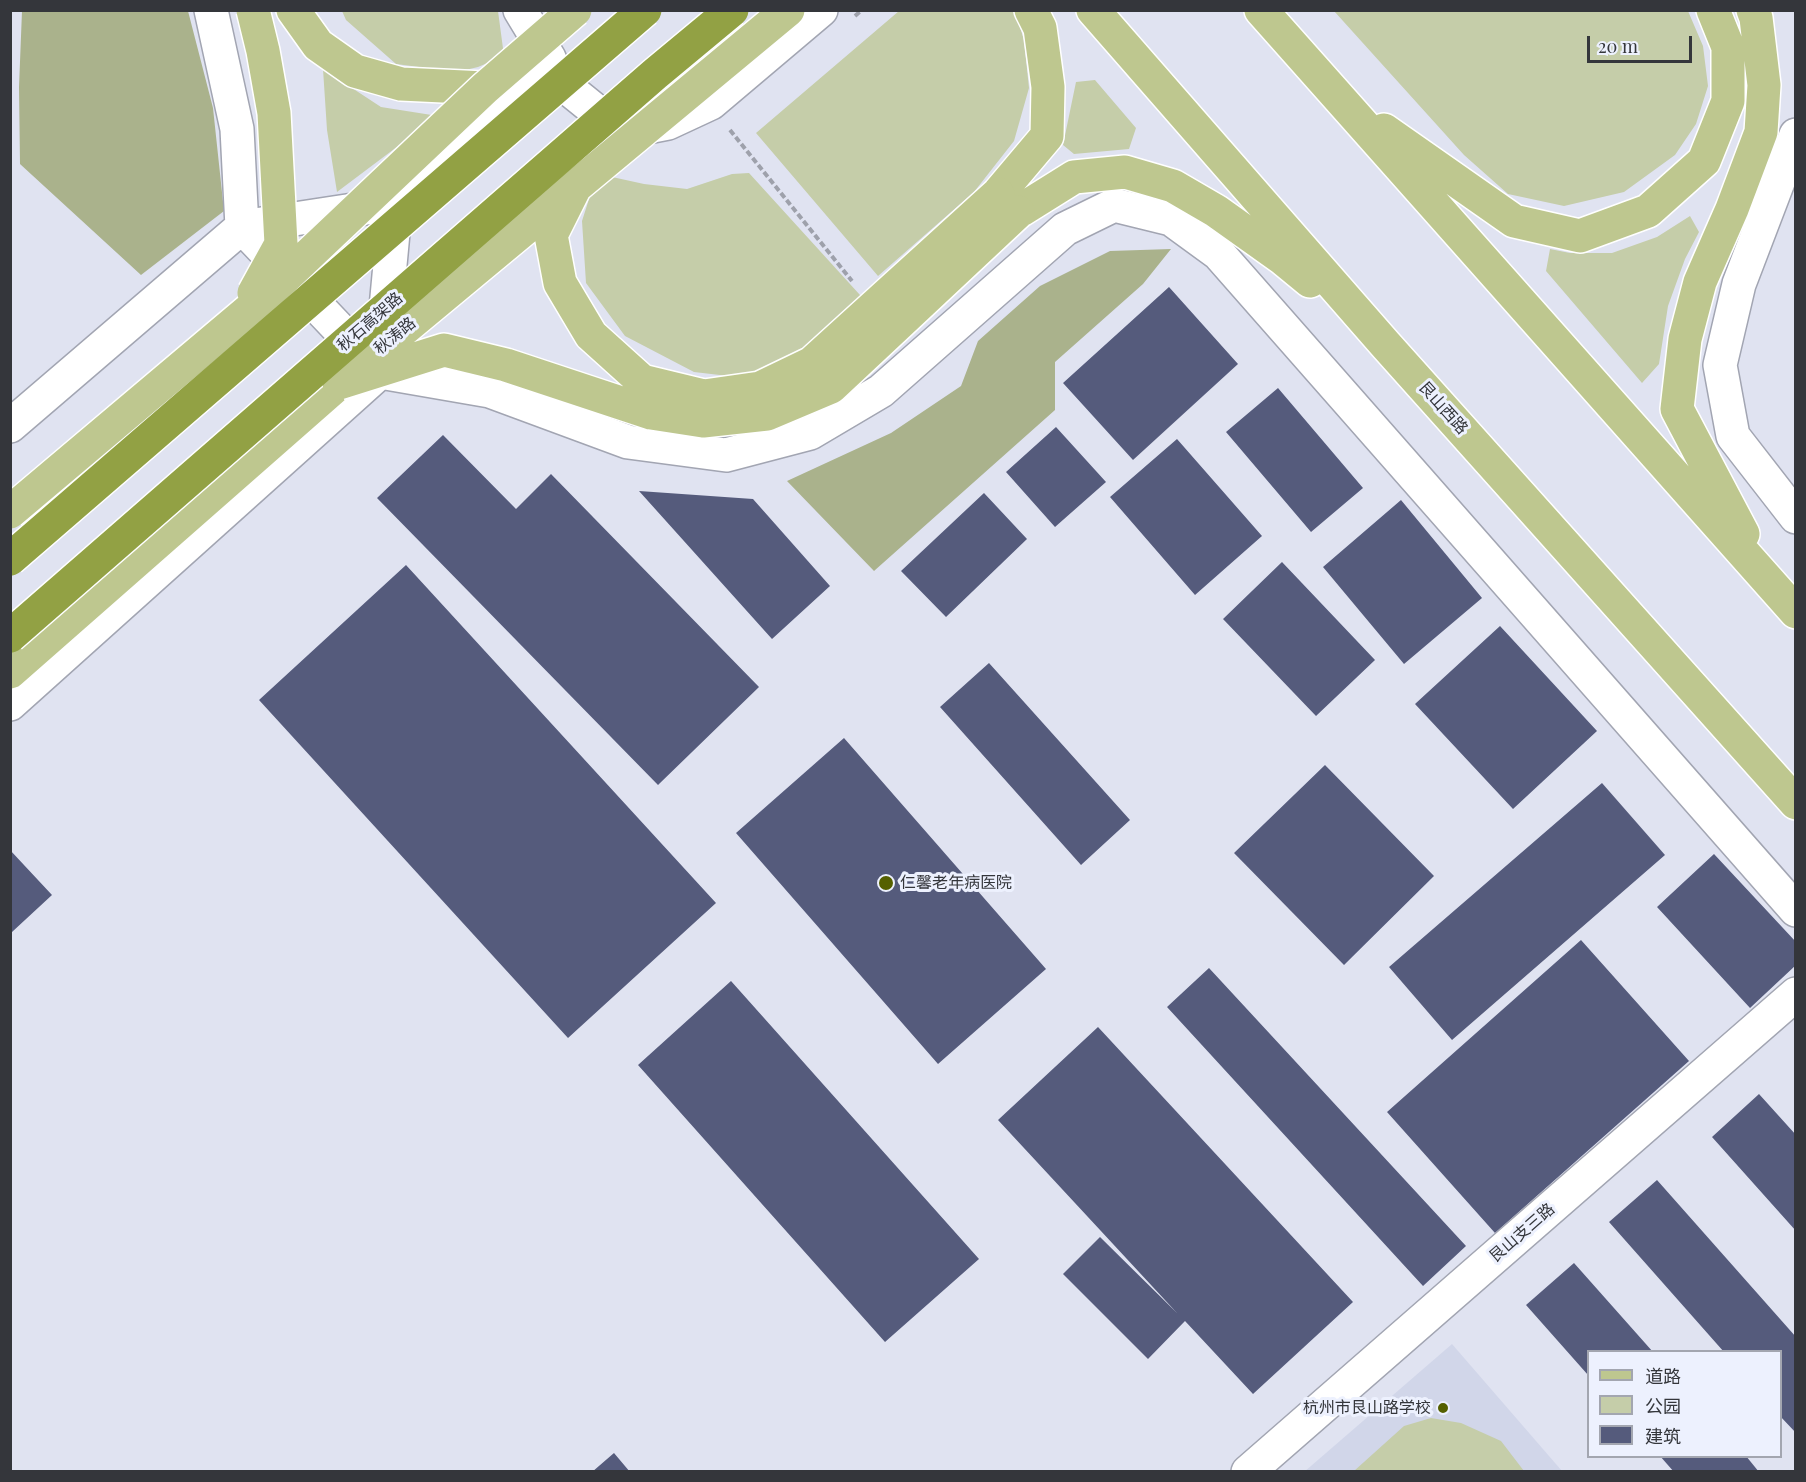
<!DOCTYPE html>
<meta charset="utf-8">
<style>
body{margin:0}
#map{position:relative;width:1806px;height:1482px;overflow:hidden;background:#e0e3f1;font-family:"Playfair Display","Noto Sans SC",serif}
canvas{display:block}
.frame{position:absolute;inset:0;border:12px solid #34363b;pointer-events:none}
.legend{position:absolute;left:1587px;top:1350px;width:195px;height:108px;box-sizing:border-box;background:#edf1fe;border:2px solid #a3a6b0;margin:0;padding:8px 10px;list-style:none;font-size:18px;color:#34363b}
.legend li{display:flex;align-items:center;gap:12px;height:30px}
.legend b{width:30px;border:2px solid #a3a6b0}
.scale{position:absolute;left:1587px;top:36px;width:105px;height:27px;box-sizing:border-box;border:3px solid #34363b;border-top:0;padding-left:8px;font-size:18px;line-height:21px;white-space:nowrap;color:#34363b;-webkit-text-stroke:4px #edf1fe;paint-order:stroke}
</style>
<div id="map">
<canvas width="1806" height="1482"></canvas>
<div class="frame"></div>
<ul class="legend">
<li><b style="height:8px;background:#bec78f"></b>道路</li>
<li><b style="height:16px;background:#c5cda9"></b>公园</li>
<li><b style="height:16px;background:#555b7c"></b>建筑</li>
</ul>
<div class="scale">20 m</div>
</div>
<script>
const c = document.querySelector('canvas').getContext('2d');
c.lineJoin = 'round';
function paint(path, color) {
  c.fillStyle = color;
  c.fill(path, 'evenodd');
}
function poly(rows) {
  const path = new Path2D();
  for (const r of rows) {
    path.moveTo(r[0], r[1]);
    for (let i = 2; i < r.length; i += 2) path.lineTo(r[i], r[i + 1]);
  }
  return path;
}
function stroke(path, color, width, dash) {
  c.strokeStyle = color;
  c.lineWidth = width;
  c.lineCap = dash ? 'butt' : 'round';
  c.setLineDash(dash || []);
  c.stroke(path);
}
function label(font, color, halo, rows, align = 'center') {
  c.font = font + ' "Playfair Display","Noto Sans SC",serif';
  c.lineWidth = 6;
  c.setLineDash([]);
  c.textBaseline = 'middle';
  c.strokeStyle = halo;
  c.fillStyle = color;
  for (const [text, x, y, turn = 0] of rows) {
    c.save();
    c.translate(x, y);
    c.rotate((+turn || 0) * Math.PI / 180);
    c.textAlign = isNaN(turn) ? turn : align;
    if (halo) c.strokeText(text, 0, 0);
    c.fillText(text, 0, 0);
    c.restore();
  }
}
const built = poly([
 [1452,1344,1562,1471,1304,1472]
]);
const green = poly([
 [342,11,498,11,504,56,478,67,457,72,396,64,346,20],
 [899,11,1015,11,1024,40,1029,88,1014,141,974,192,878,276,756,133],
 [1334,11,1688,11,1703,46,1708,86,1696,124,1675,155,1624,192,1564,206,1508,194,1464,155],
 [323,69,381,107,438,116,337,192,327,130],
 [1095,80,1136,128,1129,149,1074,154,1063,145,1076,82],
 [749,173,870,306,814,358,754,379,694,372,625,336,586,283,582,221,589,199,603,175,644,184,687,189,732,174],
 [1690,216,1699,232,1685,259,1668,306,1659,364,1642,383,1546,271,1550,249,1570,253,1612,253,1657,237],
 [1431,1418,1461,1423,1501,1441,1524,1471,1354,1471,1404,1426]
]);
const forest = poly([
 [22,11,188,11,213,108,224,211,141,275,20,164,19,87],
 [1171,249,1143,284,1055,362,1055,410,874,571,787,481,891,433,961,386,978,341,1040,286,1110,251]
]);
const building = poly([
 [1169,287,1238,364,1133,460,1063,383],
 [1278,388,1363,488,1311,532,1226,432],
 [1056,427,1106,482,1055,527,1006,472],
 [443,435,516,509,551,474,759,687,658,785,377,498],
 [1177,439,1262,536,1195,595,1110,497],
 [639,491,753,499,830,586,772,639],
 [984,493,1027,539,946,617,901,571],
 [1401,500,1482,598,1404,664,1323,567],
 [1282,562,1375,660,1316,716,1223,619],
 [406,565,716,903,568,1038,259,700],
 [1500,626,1597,731,1513,809,1415,704],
 [989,663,1130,820,1081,865,940,707],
 [844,738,1046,969,938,1064,736,833],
 [1325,765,1434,876,1344,965,1234,853],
 [1602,783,1665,855,1452,1040,1389,967],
 [10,850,52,895,12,932,10,931],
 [1714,854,1796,942,1796,965,1750,1008,1657,907],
 [1581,940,1689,1061,1495,1233,1387,1112],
 [1209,968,1466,1246,1423,1286,1167,1007],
 [731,981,979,1259,885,1342,638,1065],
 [1098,1027,1353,1302,1253,1394,1185,1321,1148,1359,1063,1274,1100,1237,1177,1313,998,1120],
 [1759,1094,1796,1135,1796,1231,1712,1137],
 [1657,1180,1796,1337,1796,1433,1780,1416,1780,1352,1724,1352,1609,1222],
 [1574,1263,1653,1352,1588,1352,1588,1375,1526,1305],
 [614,1453,630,1472,592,1472],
 [1660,1456,1746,1456,1759,1472,1674,1472]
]);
const path = poly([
 [855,16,862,10],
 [730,130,852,281]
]);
const street = poly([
 [211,10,237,129,242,227,380,372,490,391,628,442,726,455,810,433,881,391,1065,229,1114,205,1171,219,1219,254,1796,910],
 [520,10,549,58,559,81,622,132,668,123,711,103,821,10],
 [1796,135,1739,284,1720,365,1733,436,1796,517],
 [10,426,242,227,386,205,549,58],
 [10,704,380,372,394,222,406,211],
 [1248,1472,1796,994]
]);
const primary = poly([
 [293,10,318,45,355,71,401,84,485,88],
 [1093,10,1385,344,1796,803],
 [1261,10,1796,612],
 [1384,130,1514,221,1580,236,1648,211,1704,161,1728,101,1728,47,1713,10],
 [998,194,1047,136,1048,87,1040,28,1031,10],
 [1018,212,1074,177,1125,172,1173,186,1216,211,1282,258,1310,281],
 [1743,534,1677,409,1685,339,1700,282,1732,209,1761,132,1764,85,1756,18,1753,10],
 [10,672,339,383]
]);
const primaryBridge = poly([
 [253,10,263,51,274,113,281,244,254,293],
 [574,189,551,235,560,283,591,335,642,381,704,396,760,388,812,363,998,194],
 [352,372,788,10],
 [339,383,444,350,506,365,651,413,703,421,767,414,831,387,1018,212],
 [10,512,260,301,485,88,575,10]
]);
const highwayBridge = poly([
 [10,559,645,10],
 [10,636,655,74,732,10]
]);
const markers = [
 [886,883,8,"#556000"],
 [1443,1408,6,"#556000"]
];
const streetNames = [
 ["秋石高架路",370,322,-41],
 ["秋涛路",395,336,-39],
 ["艮山西路",1443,408,48],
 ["艮山支三路",1522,1233,-41]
];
const poiNames = [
 ["仁馨老年病医院",900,883],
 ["杭州市艮山路学校",1431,1408,"right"]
];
paint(built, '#d1d6e9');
paint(green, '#c5cda9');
paint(forest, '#aab28c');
paint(building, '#555b7c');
stroke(street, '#a2a5b2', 36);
stroke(primary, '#fff', 36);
stroke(path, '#9ea1ab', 4, [6, 3]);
stroke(street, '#fff', 33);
stroke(primary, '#bec78f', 33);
stroke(primaryBridge, '#fff', 36, []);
stroke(highwayBridge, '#fff', 36, []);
stroke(primaryBridge, '#bec78f', 33);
stroke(highwayBridge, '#92a144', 33);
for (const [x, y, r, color] of markers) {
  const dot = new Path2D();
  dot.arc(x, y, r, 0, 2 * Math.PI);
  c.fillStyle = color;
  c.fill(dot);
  stroke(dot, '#edf1fe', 2);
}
label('16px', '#34363b', '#edf1fe', streetNames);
label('16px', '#34363b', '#edf1fe', poiNames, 'left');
</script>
